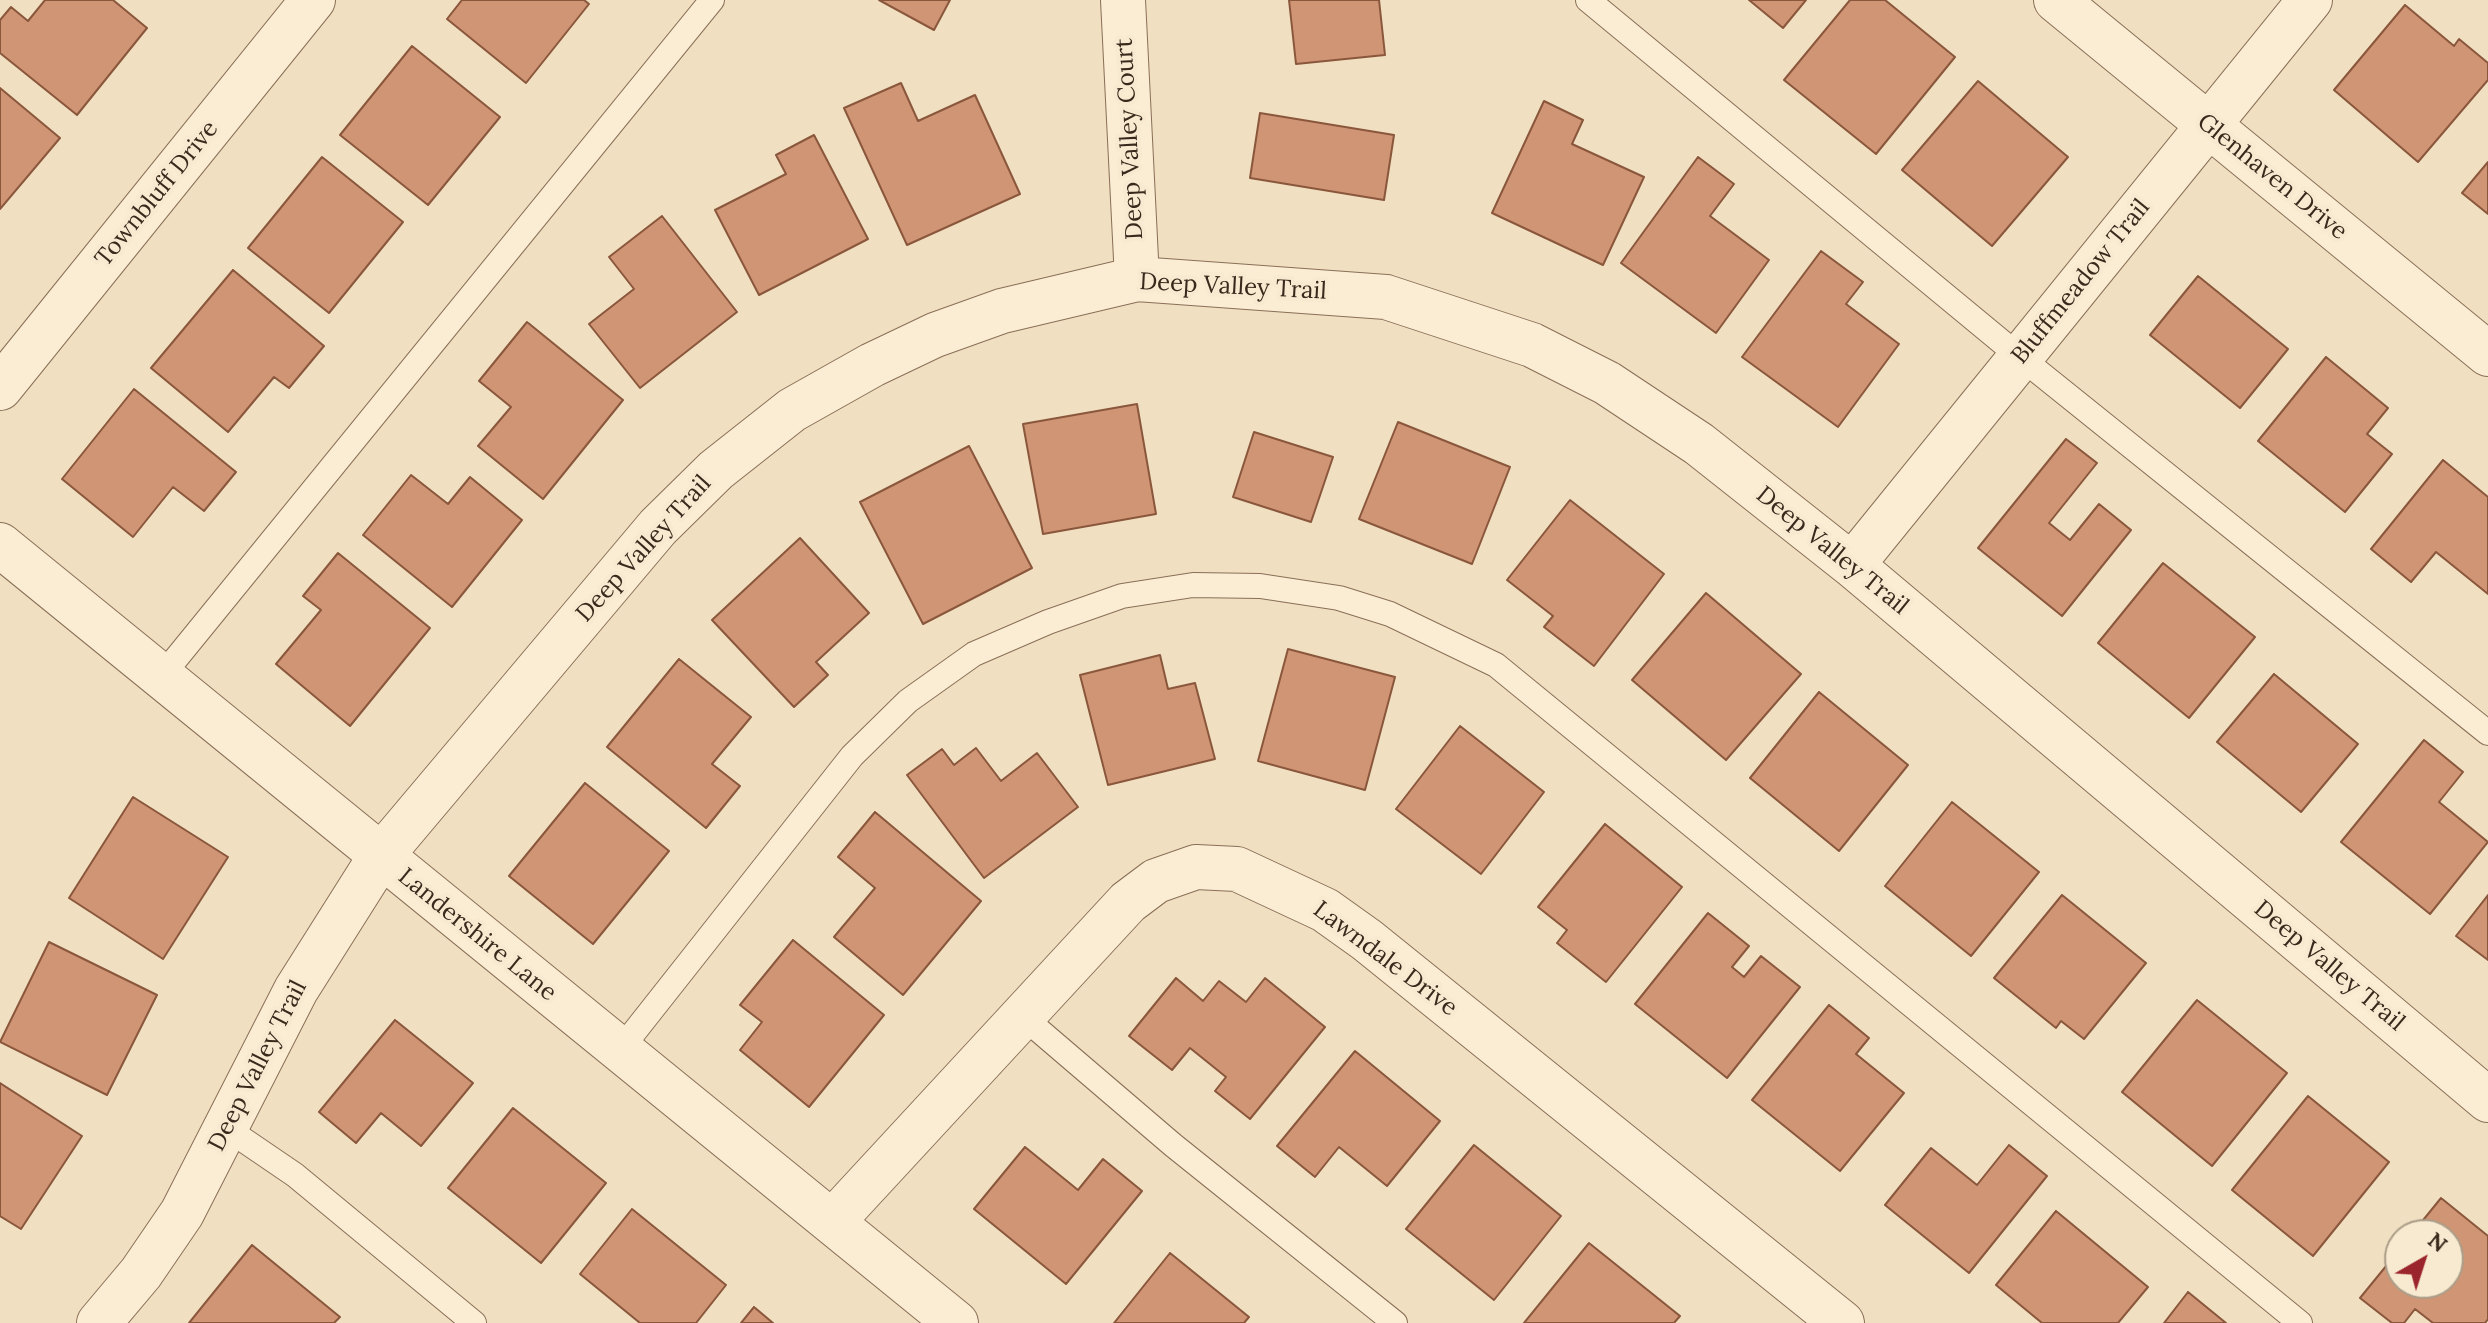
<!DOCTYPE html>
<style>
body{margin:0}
#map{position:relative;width:2488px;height:1323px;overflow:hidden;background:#f0dfc0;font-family:Lora,serif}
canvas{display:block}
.north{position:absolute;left:2384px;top:1219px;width:80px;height:80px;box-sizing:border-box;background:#f7ead0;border:2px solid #ab9d88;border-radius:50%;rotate:39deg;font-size:22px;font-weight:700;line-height:32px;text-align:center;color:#39291c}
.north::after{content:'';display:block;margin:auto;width:28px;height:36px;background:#9b252c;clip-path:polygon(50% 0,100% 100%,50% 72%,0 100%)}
</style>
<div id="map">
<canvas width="2488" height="1323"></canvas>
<div class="north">N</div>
</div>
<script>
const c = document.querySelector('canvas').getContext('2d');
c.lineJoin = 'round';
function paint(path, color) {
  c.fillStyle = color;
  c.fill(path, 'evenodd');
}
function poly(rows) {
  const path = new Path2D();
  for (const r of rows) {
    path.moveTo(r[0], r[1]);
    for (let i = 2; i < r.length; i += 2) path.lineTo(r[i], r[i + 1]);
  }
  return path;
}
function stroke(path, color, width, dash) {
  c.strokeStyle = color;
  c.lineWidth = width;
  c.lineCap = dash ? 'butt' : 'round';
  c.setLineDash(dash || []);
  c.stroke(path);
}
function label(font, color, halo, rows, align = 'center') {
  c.font = font + ' Lora,serif';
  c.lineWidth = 8;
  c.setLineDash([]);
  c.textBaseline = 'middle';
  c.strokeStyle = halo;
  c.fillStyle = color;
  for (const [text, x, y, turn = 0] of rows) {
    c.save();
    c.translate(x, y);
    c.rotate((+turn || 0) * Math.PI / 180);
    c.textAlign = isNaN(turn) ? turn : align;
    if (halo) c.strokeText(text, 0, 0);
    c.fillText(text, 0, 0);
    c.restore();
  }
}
const building = poly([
 [45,0,113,0,147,28,77,115,0,53,0,20,11,7,28,21,45,0],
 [462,0,584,0,589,4,526,83,447,19,462,0],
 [879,0,950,0,934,30,879,0],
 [1289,0,1379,0,1385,55,1296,64,1289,0],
 [1749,0,1806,0,1783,28,1749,0],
 [1850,0,1885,0,1955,57,1876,154,1784,80,1850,0],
 [2405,5,2454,46,2459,39,2488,63,2488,80,2418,162,2334,90,2405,5],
 [412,46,500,117,428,205,340,135,412,46],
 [1978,81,2068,157,1992,246,1902,170,1978,81],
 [901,83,918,121,975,95,1020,194,907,245,844,108,901,83],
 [0,88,60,138,0,209,0,88],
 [1544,101,1583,120,1572,144,1644,177,1603,265,1492,213,1544,101],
 [1260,113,1394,135,1384,200,1250,178,1260,113],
 [814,135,868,239,759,295,715,210,786,174,776,155,814,135],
 [322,157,403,222,329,313,248,248,322,157],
 [1698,157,1734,184,1710,216,1769,260,1716,333,1621,263,1698,157],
 [2488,162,2488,214,2462,193,2488,162],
 [662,216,737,312,640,388,589,324,634,289,609,257,662,216],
 [1821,251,1863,282,1846,304,1899,344,1838,427,1742,357,1821,251],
 [233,270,324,346,289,388,274,377,228,432,151,368,233,270],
 [2198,276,2288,349,2240,408,2150,335,2198,276],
 [527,322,623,400,543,499,478,446,511,407,479,381,527,322],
 [2326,357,2388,408,2367,434,2392,454,2345,512,2258,441,2326,357],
 [134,389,236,472,204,511,173,487,133,537,62,479,134,389],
 [1137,404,1156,514,1043,534,1023,424,1137,404],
 [1398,422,1510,467,1472,564,1359,519,1398,422],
 [1254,432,1333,457,1311,522,1233,497,1254,432],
 [2066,439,2097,463,2049,523,2070,540,2099,504,2131,530,2062,616,1978,548,2066,439],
 [969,446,1032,568,923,624,860,502,969,446],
 [2443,460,2488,497,2488,594,2436,552,2411,582,2371,549,2443,460],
 [411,475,448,504,470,477,522,520,452,607,363,535,411,475],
 [1570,500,1664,574,1594,666,1544,627,1553,616,1507,580,1570,500],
 [800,538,869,613,816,662,828,675,794,707,712,620,800,538],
 [338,553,430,628,350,726,276,664,321,610,303,596,338,553],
 [2163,563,2255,637,2189,718,2098,643,2163,563],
 [1706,593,1801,674,1726,760,1632,680,1706,593],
 [1288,649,1395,677,1365,790,1258,761,1288,649],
 [1160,655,1168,689,1195,683,1215,759,1108,785,1080,675,1160,655],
 [679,659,751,717,712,764,740,786,706,828,607,747,679,659],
 [2274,674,2358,744,2301,812,2217,742,2274,674],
 [1819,692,1908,765,1839,851,1750,778,1819,692],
 [1460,726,1544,792,1481,874,1396,809,1460,726],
 [2424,740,2463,772,2439,802,2488,842,2430,914,2341,842,2424,740],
 [976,748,1001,781,1037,753,1078,807,984,878,907,775,942,749,954,765,976,748],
 [585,783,669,851,593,944,509,876,585,783],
 [133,797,228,857,163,959,69,898,133,797],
 [1952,802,2039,872,1971,956,1885,886,1952,802],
 [875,812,981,901,903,995,834,937,875,888,838,857,875,812],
 [1605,824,1682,887,1606,982,1557,943,1567,930,1538,907,1605,824],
 [2062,895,2146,963,2084,1039,2061,1021,2056,1028,1994,978,2062,895],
 [2488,895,2488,960,2456,936,2488,895],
 [1708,913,1749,946,1732,967,1744,977,1761,956,1800,987,1727,1078,1635,1004,1708,913],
 [793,940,884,1015,809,1107,740,1050,762,1022,740,1005,793,940],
 [49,942,157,995,107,1095,0,1042,49,942],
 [1176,978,1203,1001,1219,981,1246,1002,1265,978,1325,1027,1250,1119,1215,1091,1226,1077,1190,1048,1172,1070,1129,1036,1176,978],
 [2197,1000,2287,1073,2212,1166,2122,1092,2197,1000],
 [1829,1005,1869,1038,1856,1054,1904,1093,1840,1171,1752,1100,1829,1005],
 [395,1020,473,1083,421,1146,381,1113,356,1143,319,1112,395,1020],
 [1355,1051,1440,1121,1387,1186,1339,1147,1315,1177,1277,1146,1355,1051],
 [0,1083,82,1136,21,1229,0,1216,0,1083],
 [2308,1096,2389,1162,2313,1256,2232,1190,2308,1096],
 [513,1108,606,1183,541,1263,448,1188,513,1108],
 [1474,1145,1561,1216,1494,1300,1406,1229,1474,1145],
 [2009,1145,2047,1176,1969,1273,1885,1205,1931,1148,1977,1185,2009,1145],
 [1025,1147,1078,1190,1103,1159,1142,1191,1066,1284,974,1209,1025,1147],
 [2441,1198,2488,1236,2488,1319,2485,1323,2433,1323,2415,1309,2404,1323,2392,1323,2360,1298,2400,1249,2400,1283,2448,1283,2448,1235,2411,1235,2441,1198],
 [632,1209,726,1285,696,1323,640,1323,580,1274,632,1209],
 [2056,1211,2148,1287,2118,1323,2042,1323,1996,1285,2056,1211],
 [1589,1243,1680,1316,1674,1323,1524,1323,1589,1243],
 [252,1245,340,1317,334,1323,189,1323,252,1245],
 [1170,1253,1249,1317,1244,1323,1114,1323,1170,1253],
 [2188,1292,2226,1323,2164,1323,2188,1292],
 [754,1307,773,1323,741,1323,754,1307]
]);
const lane = poly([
 [1588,0,2020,357,2488,733],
 [161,677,712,0],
 [1021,1015,1173,1145,1395,1323],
 [620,1050,852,756,908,701,974,654,1048,622,1122,596,1193,585,1260,586,1339,598,1390,614,1496,665,2300,1323],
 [226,1128,295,1175,474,1323]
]);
const street = poly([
 [1123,0,1137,279],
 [2056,0,2488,354],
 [0,388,313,0],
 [0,545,956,1323],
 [1852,565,2310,0],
 [833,1221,1128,902,1156,881,1196,867,1237,869,1325,910,1367,940,1842,1323],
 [99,1323,141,1273,182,1213,296,990,380,857,658,527,716,470,792,410,872,365,935,335,1002,311,1137,279,1386,297,1532,345,1607,383,1699,444,1852,565,2488,1100]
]);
const streetNames = [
 ["Deep Valley Court",1130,139,-93],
 ["Glenhaven Drive",2272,177,39],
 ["Townbluff Drive",157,194,-51],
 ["Bluffmeadow Trail",2081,282,-51],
 ["Deep Valley Trail",1233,287,3],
 ["Deep Valley Trail",644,549,-48],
 ["Deep Valley Trail",1832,551,39],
 ["Landershire Lane",477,935,39],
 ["Lawndale Drive",1385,959,37],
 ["Deep Valley Trail",2329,966,40],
 ["Deep Valley Trail",258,1066,-63]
];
paint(building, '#cf9575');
stroke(building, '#8a573c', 2);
stroke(lane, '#8a6f57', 26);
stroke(street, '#8a6f57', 46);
stroke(lane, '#faedd4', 24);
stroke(street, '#faedd4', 44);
label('24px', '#39291c', '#f7ead0', streetNames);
</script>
